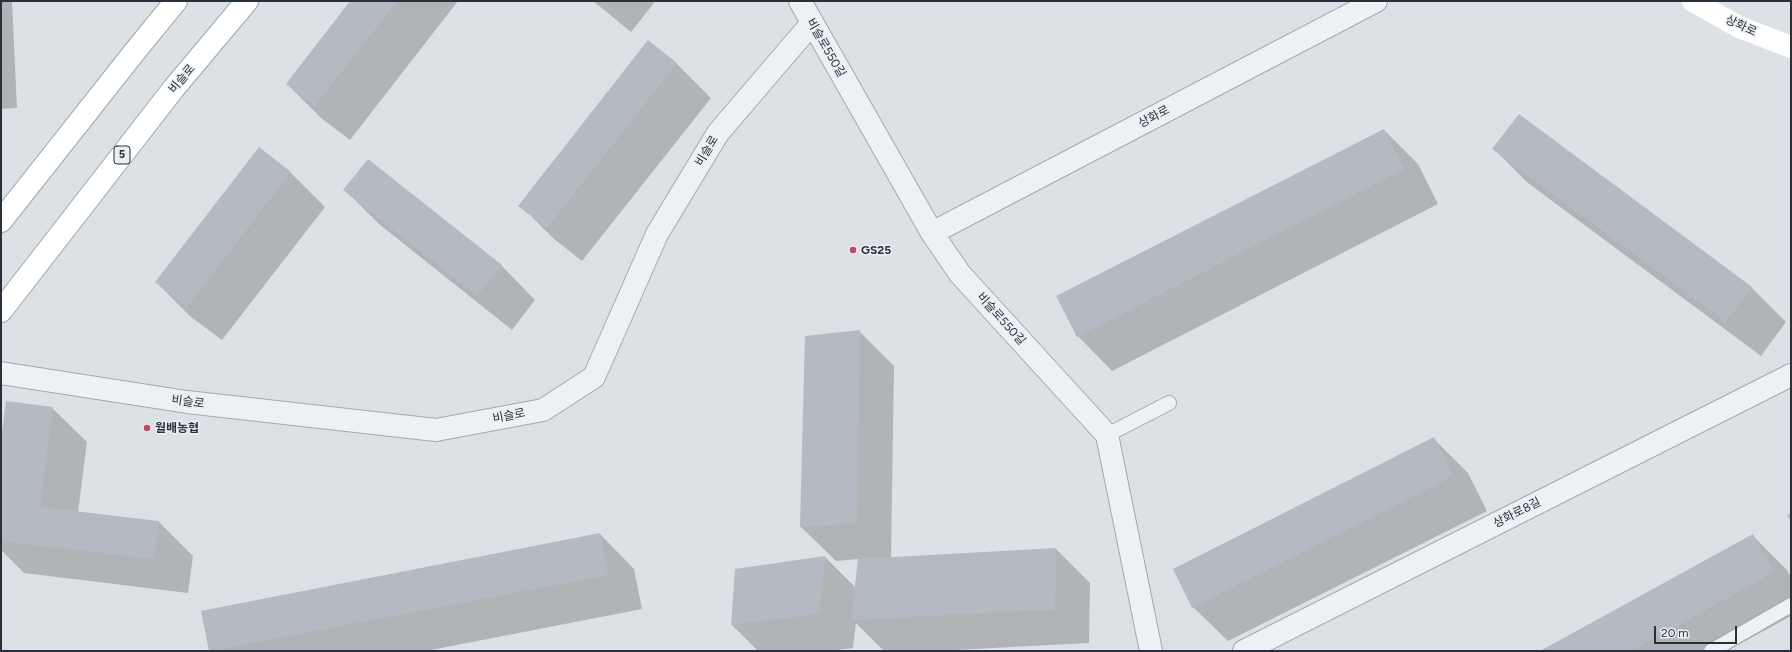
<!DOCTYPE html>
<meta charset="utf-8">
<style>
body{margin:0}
#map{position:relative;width:1792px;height:652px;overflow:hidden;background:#dce1e5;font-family:Figtree,sans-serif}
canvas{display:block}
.frame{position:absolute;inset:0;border:2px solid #27303b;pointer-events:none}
.scale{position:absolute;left:1654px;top:626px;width:83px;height:18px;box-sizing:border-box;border:2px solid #27303b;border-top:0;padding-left:5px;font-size:12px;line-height:14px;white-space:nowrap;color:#27303b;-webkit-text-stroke:3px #ebeff3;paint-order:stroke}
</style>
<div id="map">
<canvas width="1792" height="652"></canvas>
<div class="frame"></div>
<div class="scale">20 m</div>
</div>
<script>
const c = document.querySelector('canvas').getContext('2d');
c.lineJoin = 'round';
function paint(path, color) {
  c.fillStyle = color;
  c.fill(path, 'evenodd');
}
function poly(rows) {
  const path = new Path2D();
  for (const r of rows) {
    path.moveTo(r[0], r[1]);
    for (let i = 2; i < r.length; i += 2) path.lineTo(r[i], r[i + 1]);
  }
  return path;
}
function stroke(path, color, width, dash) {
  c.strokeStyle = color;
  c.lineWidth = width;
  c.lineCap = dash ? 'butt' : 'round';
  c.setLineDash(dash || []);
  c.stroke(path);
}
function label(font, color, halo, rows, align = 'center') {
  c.font = font + ' Figtree,"Noto Sans KR",sans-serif';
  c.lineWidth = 3;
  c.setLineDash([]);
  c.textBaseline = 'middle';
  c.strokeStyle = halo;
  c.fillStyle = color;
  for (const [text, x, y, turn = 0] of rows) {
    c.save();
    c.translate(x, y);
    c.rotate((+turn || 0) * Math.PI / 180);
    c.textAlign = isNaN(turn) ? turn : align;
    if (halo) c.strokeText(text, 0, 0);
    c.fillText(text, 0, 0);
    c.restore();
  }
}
const shadow = poly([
 [1,1,12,1,17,108,1,109],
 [351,1,458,1,350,140,321,118,287,84],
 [593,1,652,1,654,3,631,32],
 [648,42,677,64,711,98,582,261,554,239,520,205],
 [1519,115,1752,288,1786,322,1761,356,1528,183,1494,149],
 [1384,130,1418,164,1438,204,1112,371,1078,336],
 [290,172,325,207,222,340,191,317,156,282],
 [345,190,501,265,535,300,512,330,379,224],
 [860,332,894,366,891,558,1056,549,1090,583,1089,643,936,651,884,651,856,623,853,648,829,651,758,651,732,625,736,570,825,557,856,588,859,559,836,561,801,527],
 [52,408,87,442,78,512,159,522,193,556,188,593,24,573,1,550,1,448],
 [1434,439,1468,473,1487,511,1228,641,1193,607],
 [600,534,634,569,642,609,426,651,210,651,202,611],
 [1752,535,1787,570,1791,577,1791,616,1727,651,1542,651]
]);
const building = poly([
 [350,1,397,1,315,106,286,84],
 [648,40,677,63,547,228,518,206],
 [1519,114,1752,287,1726,322,1492,149],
 [1384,129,1404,169,1077,337,1056,296],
 [259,147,291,172,187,307,155,282],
 [368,159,502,265,477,296,343,190],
 [860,330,857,523,800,527,805,336],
 [6,401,53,407,40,507,159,521,154,559,1,541,1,440],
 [1434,437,1453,476,1192,608,1173,569],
 [1791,513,1791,522,1787,515],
 [600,533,608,575,209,651,201,611],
 [1753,534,1774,572,1631,651,1540,651],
 [1056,548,1055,609,851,620,858,559],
 [825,556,819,614,731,625,735,569]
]);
const lane = poly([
 [1107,435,1169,403],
 [1711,651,1791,605]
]);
const street = poly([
 [800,1,932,233,960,274,1107,435,1151,651],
 [932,233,1376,1],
 [1,373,187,402,436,430,543,410,594,377,657,234,718,133,812,23],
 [1244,651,1791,375]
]);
const secondary = poly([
 [1693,1,1739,27,1791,47]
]);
const primary = poly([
 [1,221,136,50,176,1],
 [1,311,174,88,247,1]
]);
const markers = [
 [853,250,4,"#c64565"],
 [147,428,4,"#c64565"]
];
const shields = [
 [122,155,16]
];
const shieldNames = [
 ["5",122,155]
];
const streetNames = [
 ["상화로",1741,26,25],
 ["비슬로550길",826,48,60],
 ["비슬로",182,79,-50],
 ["상화로",1154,117,-28],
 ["비슬로",707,151,-59],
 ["비슬로550길",1001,319,48],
 ["비슬로",188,402,8],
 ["비슬로",509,416,-11],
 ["상화로8길",1517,513,-27]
];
const poiNames = [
 ["GS25",861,250],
 ["월배농협",155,428]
];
paint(shadow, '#0003');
paint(building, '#b4bac2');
stroke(lane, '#a2a8af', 16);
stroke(street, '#a2a8af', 24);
stroke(primary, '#9ca6b0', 24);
stroke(lane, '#eef1f4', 14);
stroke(street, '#eef1f4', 22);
stroke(secondary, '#fff', 22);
stroke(primary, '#fff', 22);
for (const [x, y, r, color] of markers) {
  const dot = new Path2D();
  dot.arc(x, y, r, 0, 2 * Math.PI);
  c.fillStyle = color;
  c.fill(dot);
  stroke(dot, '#ebeff3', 1.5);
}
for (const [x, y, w] of shields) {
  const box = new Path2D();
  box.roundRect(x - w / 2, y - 9, w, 18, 3);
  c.fillStyle = '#ebeff3';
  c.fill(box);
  stroke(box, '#27303b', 1);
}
label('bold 11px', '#27303b', null, shieldNames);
label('12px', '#27303b', '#ebeff3', streetNames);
label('bold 12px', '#27303b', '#ebeff3', poiNames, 'left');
</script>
